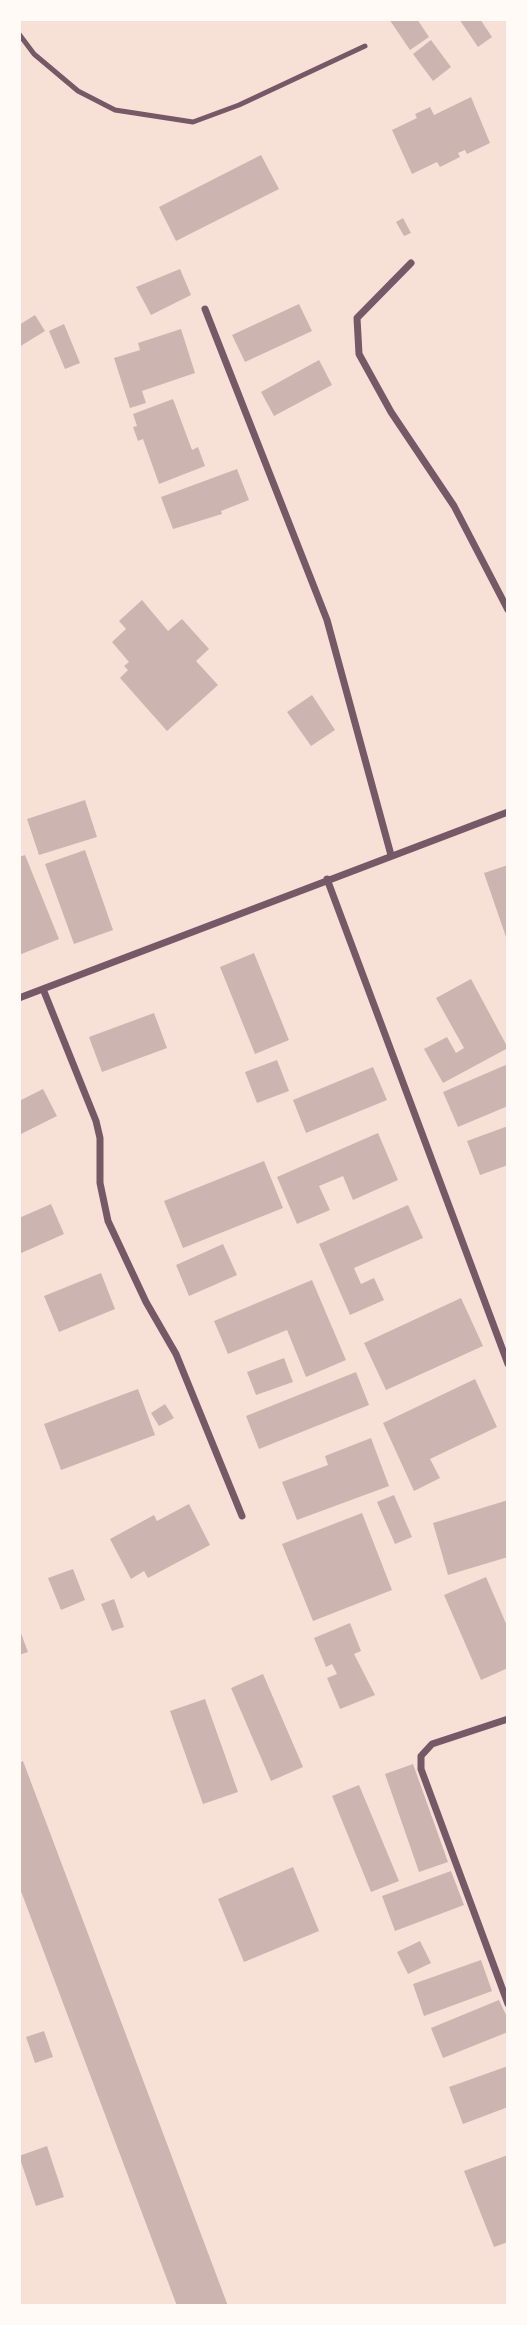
<!DOCTYPE html>
<style>
body{margin:0}
#map{position:relative;width:527px;height:2325px;overflow:hidden;background:#f7e1d7;font-family:Helvetica,sans-serif}
canvas{display:block}
.frame{position:absolute;inset:0;border:21px solid #fffaf5;pointer-events:none}
</style>
<div id="map">
<canvas width="527" height="2325"></canvas>
<div class="frame"></div>
</div>
<script>
const c = document.querySelector('canvas').getContext('2d');
c.lineJoin = 'round';
function paint(path, color) {
  c.fillStyle = color;
  c.fill(path, 'evenodd');
}
function poly(rows) {
  const path = new Path2D();
  for (const r of rows) {
    path.moveTo(r[0], r[1]);
    for (let i = 2; i < r.length; i += 2) path.lineTo(r[i], r[i + 1]);
  }
  return path;
}
function stroke(path, color, width, dash) {
  c.strokeStyle = color;
  c.lineWidth = width;
  c.lineCap = dash ? 'butt' : 'round';
  c.setLineDash(dash || []);
  c.stroke(path);
}
const building = poly([
 [389,19,417,19,429,37,410,50],
 [459,19,480,19,492,37,478,47],
 [431,40,451,67,433,81,413,54],
 [471,97,490,143,467,154,465,150,458,153,460,157,440,167,437,162,412,174,392,130,417,118,415,114,430,107,434,115],
 [261,155,279,189,176,241,159,207],
 [403,218,411,233,404,236,396,222],
 [180,269,191,295,151,315,136,287],
 [299,304,312,331,245,362,232,335],
 [35,315,45,331,19,347,19,325],
 [64,324,80,363,65,369,49,331],
 [181,329,195,373,142,391,146,403,130,408,114,358,140,350,138,343],
 [319,360,332,385,274,416,261,392],
 [173,399,192,450,198,447,205,466,159,484,143,439,138,441,133,427,137,426,133,414],
 [237,469,249,500,221,511,222,514,173,529,161,497],
 [142,600,168,631,182,619,209,649,196,661,218,685,167,731,120,678,128,670,124,666,129,662,112,642,126,629,119,621],
 [312,695,335,730,311,746,287,712],
 [85,800,97,837,39,855,27,819],
 [85,850,113,930,74,944,45,864],
 [25,855,59,939,19,955,19,857],
 [508,865,508,940,507,940,484,873],
 [254,953,289,1040,255,1054,220,967],
 [471,979,508,1048,443,1083,424,1049,447,1037,456,1053,464,1048,436,998],
 [154,1013,167,1048,102,1072,89,1037],
 [277,1060,289,1091,257,1103,245,1072],
 [508,1064,508,1106,458,1127,443,1092],
 [373,1067,387,1100,306,1133,293,1100],
 [43,1089,57,1116,19,1135,19,1101],
 [508,1126,508,1165,480,1175,467,1141],
 [378,1133,398,1180,353,1200,343,1176,319,1186,330,1210,297,1224,277,1177],
 [264,1161,283,1208,183,1248,164,1201],
 [51,1204,64,1234,19,1254,19,1218],
 [408,1205,423,1238,354,1268,361,1284,374,1278,384,1300,350,1315,319,1244],
 [223,1244,237,1275,189,1296,176,1265],
 [101,1273,115,1309,59,1332,44,1296],
 [312,1280,346,1360,306,1377,287,1330,228,1354,214,1321],
 [461,1298,483,1346,386,1390,364,1343],
 [284,1358,293,1382,256,1395,247,1372],
 [356,1372,369,1405,259,1449,246,1416],
 [475,1379,497,1427,430,1459,440,1478,414,1491,383,1423],
 [138,1389,155,1435,61,1470,44,1424],
 [165,1404,174,1418,159,1426,151,1413],
 [371,1438,389,1486,297,1520,282,1482,328,1465,325,1456],
 [394,1495,412,1537,395,1544,377,1502],
 [508,1500,508,1557,448,1575,433,1523],
 [189,1504,210,1545,148,1578,144,1571,131,1579,110,1539,154,1515,157,1521],
 [362,1513,392,1590,313,1621,282,1544],
 [73,1569,85,1600,61,1610,48,1578],
 [486,1577,508,1628,508,1668,481,1680,444,1595],
 [114,1599,124,1627,112,1631,101,1604],
 [350,1623,361,1651,354,1654,375,1695,340,1709,327,1678,337,1674,332,1664,326,1667,314,1638],
 [19,1628,28,1652,19,1655],
 [263,1674,303,1767,271,1781,231,1688],
 [205,1699,238,1792,203,1804,170,1711],
 [23,1761,228,2306,177,2306,19,1886,19,1763],
 [413,1764,448,1862,419,1872,385,1774],
 [359,1785,399,1881,371,1892,332,1796],
 [293,1867,319,1931,244,1962,218,1899],
 [451,1871,464,1905,395,1931,382,1896],
 [420,1941,431,1963,408,1974,397,1952],
 [481,1960,492,1991,424,2016,413,1984],
 [499,2000,508,2019,508,2032,443,2058,431,2028],
 [44,2031,53,2057,35,2063,26,2037],
 [508,2066,508,2107,463,2124,449,2087],
 [47,2146,64,2197,36,2206,19,2156],
 [508,2155,508,2242,494,2247,464,2171]
]);
const service = poly([
 [19,34,34,54,78,91,115,110,193,122,239,105,365,46]
]);
const minor = poly([
 [411,263,357,318,359,354,391,412,454,506,508,610],
 [205,309,327,620,391,855],
 [327,879,508,1364],
 [43,989,96,1121,100,1138,100,1183,108,1221,146,1302,176,1354,242,1516],
 [19,998,508,812],
 [508,1719,432,1744,421,1756,421,1769,508,2004]
]);
paint(building, '#ccb4b1');
stroke(service, '#755966', 5);
stroke(minor, '#755966', 7);
</script>
